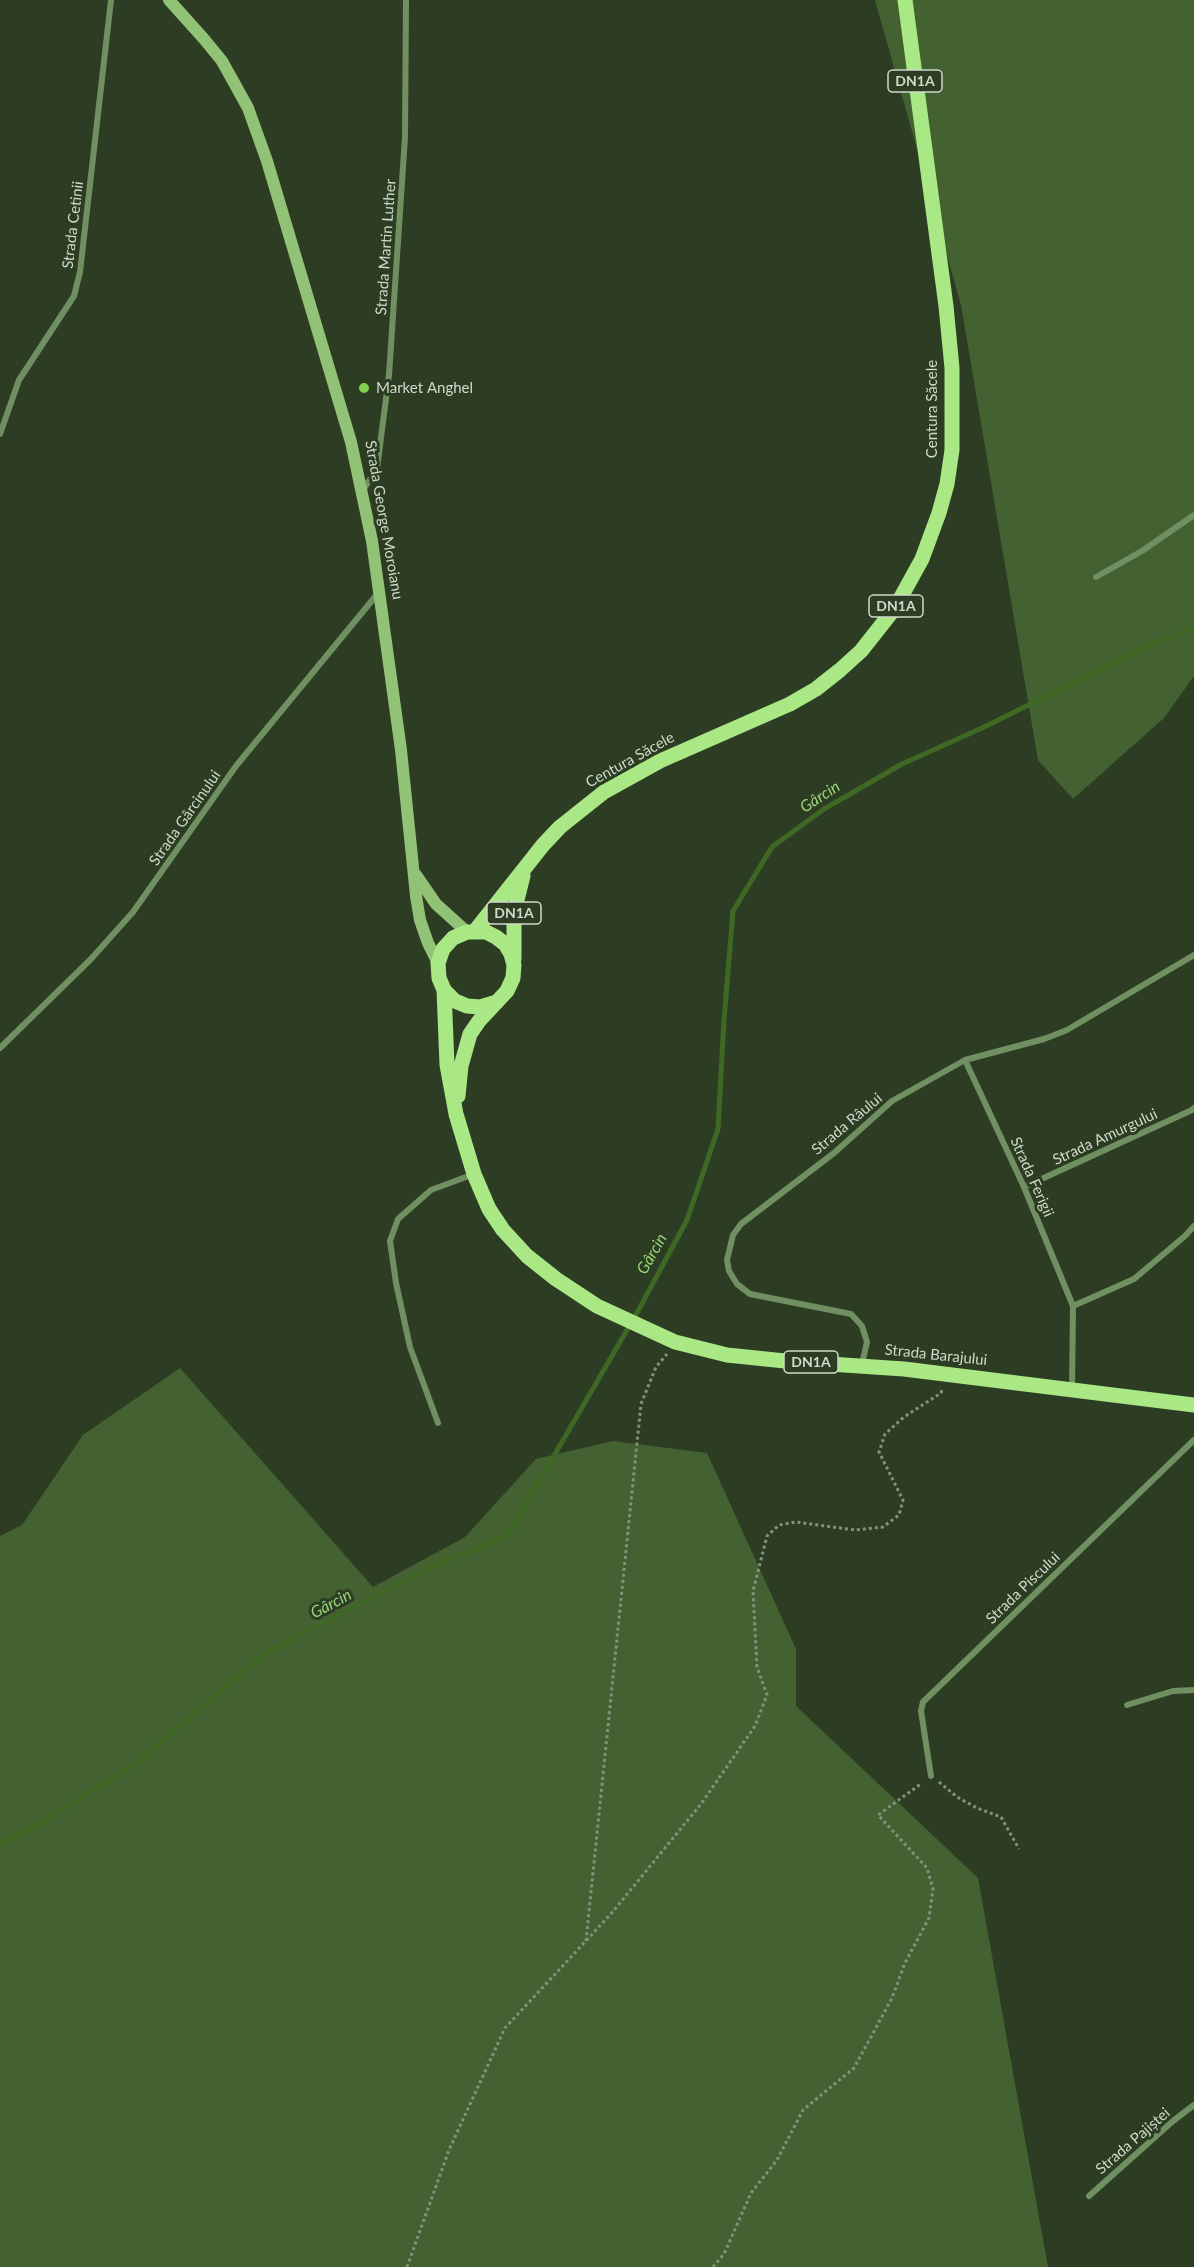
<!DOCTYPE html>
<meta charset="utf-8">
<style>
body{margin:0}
canvas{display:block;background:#2c3d23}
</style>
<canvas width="1194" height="2267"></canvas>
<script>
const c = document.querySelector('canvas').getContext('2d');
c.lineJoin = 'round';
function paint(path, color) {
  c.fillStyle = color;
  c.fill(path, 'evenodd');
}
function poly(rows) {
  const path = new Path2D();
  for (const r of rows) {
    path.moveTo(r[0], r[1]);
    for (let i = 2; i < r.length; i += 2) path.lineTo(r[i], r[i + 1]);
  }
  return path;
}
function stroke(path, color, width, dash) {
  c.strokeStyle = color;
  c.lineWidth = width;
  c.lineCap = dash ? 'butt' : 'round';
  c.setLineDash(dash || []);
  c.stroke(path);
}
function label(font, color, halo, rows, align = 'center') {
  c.font = font + ' Lato,sans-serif';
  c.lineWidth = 6;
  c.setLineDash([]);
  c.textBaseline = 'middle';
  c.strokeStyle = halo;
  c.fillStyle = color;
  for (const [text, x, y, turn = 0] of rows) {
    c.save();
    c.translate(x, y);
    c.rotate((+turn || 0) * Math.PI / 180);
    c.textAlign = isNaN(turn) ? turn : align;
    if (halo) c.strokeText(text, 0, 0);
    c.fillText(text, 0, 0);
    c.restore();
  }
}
const green = poly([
 [875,0,1194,0,1194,676,1164,718,1073,799,1038,760,961,305],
 [180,1368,373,1587,465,1537,536,1459,613,1441,707,1453,796,1649,796,1706,978,1878,1048,2267,0,2267,0,1536,22,1525,83,1435]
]);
const stream = poly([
 [0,1844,32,1828,135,1764,266,1653,431,1567,508,1535,638,1311,687,1220,718,1129,724,1020,733,911,772,847,824,809,902,764,982,728,1140,650,1194,627]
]);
const path = poly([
 [939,1782,957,1797,977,1808,1001,1817,1019,1849],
 [586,1941,641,1404,656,1367,667,1354],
 [407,2267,449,2150,505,2028,610,1915,701,1804,755,1726,767,1695,757,1667,753,1591,767,1536,779,1525,796,1522,855,1530,883,1527,899,1515,903,1500,879,1452,885,1434,904,1417,941,1393,942,1389],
 [713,2267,724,2254,751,2193,777,2160,803,2110,854,2068,892,1998,905,1963,929,1918,933,1889,927,1868,878,1815,922,1783]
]);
const minor = poly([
 [0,434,19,380,74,296,80,272,111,0],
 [363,490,377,469,389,375,405,137,406,0],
 [1096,577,1142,551,1194,515],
 [0,1048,91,959,133,912,236,766,379,592],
 [965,1060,1024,1187,1073,1306,1072,1389],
 [1024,1187,1192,1110,1194,1108],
 [1073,1306,1134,1279,1185,1236,1194,1226],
 [862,1364,867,1342,862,1326,851,1314,750,1294,737,1284,729,1271,727,1260,733,1235,741,1224,834,1153,892,1101,965,1060,1044,1039,1067,1030,1194,955],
 [438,1423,410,1347,396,1283,390,1241,398,1219,431,1190,474,1174],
 [1127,1705,1173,1691,1194,1690],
 [931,1776,921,1711,923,1702,1194,1440],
 [1089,2196,1173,2121,1194,2105]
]);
const secondary = poly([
 [169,0,204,39,222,61,248,108,267,161,351,442,372,541,401,750,416,896,420,920,428,943,438,963],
 [416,875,436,904,467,932]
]);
const primary = poly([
 [475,931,543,845,560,827,604,792,660,761,790,704,816,689,840,670,861,651,895,608,922,559,939,513,947,484,952,450,952,368,946,306,905,0],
 [514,959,514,912,523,876],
 [444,990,447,1065,456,1114,474,1174,489,1209,503,1230,527,1256,556,1279,597,1306,675,1342,727,1355,785,1361,904,1369,1194,1405],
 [458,1096,461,1066,470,1034,479,1021,507,991,513,978,514,965,511,954,505,944,496,937,486,932,467,932,453,938,443,949,438,963,439,978,444,990,455,1001,467,1006,480,1007,497,1002]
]);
const markers = [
 [364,388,6,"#82d04f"]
];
const shields = [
 [915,81,54],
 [896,606,54],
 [514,913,54],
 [811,1362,54]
];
const shieldNames = [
 ["DN1A",915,81],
 ["DN1A",896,606],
 ["DN1A",514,913],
 ["DN1A",811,1362]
];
const streetNames = [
 ["Strada Cetinii",73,225,-83],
 ["Strada Martin Luther",386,247,-86],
 ["Centura Săcele",932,409,-90],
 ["Strada George Moroianu",384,520,80],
 ["Centura Săcele",630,760,-29],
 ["Strada Gârcinului",185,818,-55],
 ["Strada Râului",847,1124,-40],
 ["Strada Amurgului",1105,1137,-25],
 ["Strada Ferigii",1032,1177,66],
 ["Strada Barajului",936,1355,6],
 ["Strada Piscului",1023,1588,-44],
 ["Strada Pajiștei",1133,2141,-41]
];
const poiNames = [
 ["Market Anghel",376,388]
];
const waterNames = [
 ["Gârcin",820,797,-33],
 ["Gârcin",652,1254,-60],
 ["Gârcin",331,1604,-28]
];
paint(green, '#436131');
stroke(stream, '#3e6823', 5);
stroke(path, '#84927d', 3, [3, 3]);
stroke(minor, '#719061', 6);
stroke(secondary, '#91c276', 12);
stroke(primary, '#a9e885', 15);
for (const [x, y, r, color] of markers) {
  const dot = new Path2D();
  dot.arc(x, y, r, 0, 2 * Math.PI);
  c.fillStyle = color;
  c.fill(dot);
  stroke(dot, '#2c3d23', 2);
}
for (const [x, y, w] of shields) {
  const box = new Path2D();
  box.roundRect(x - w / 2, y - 11, w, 22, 4.5);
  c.fillStyle = '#2c3d23';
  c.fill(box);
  stroke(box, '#cfdaca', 1.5);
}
label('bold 14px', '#cfdaca', null, shieldNames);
label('15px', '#cfdaca', '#2c3d23', streetNames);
label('15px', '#cfdaca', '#2c3d23', poiNames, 'left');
label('italic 16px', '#9ad678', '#2c3d23', waterNames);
</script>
